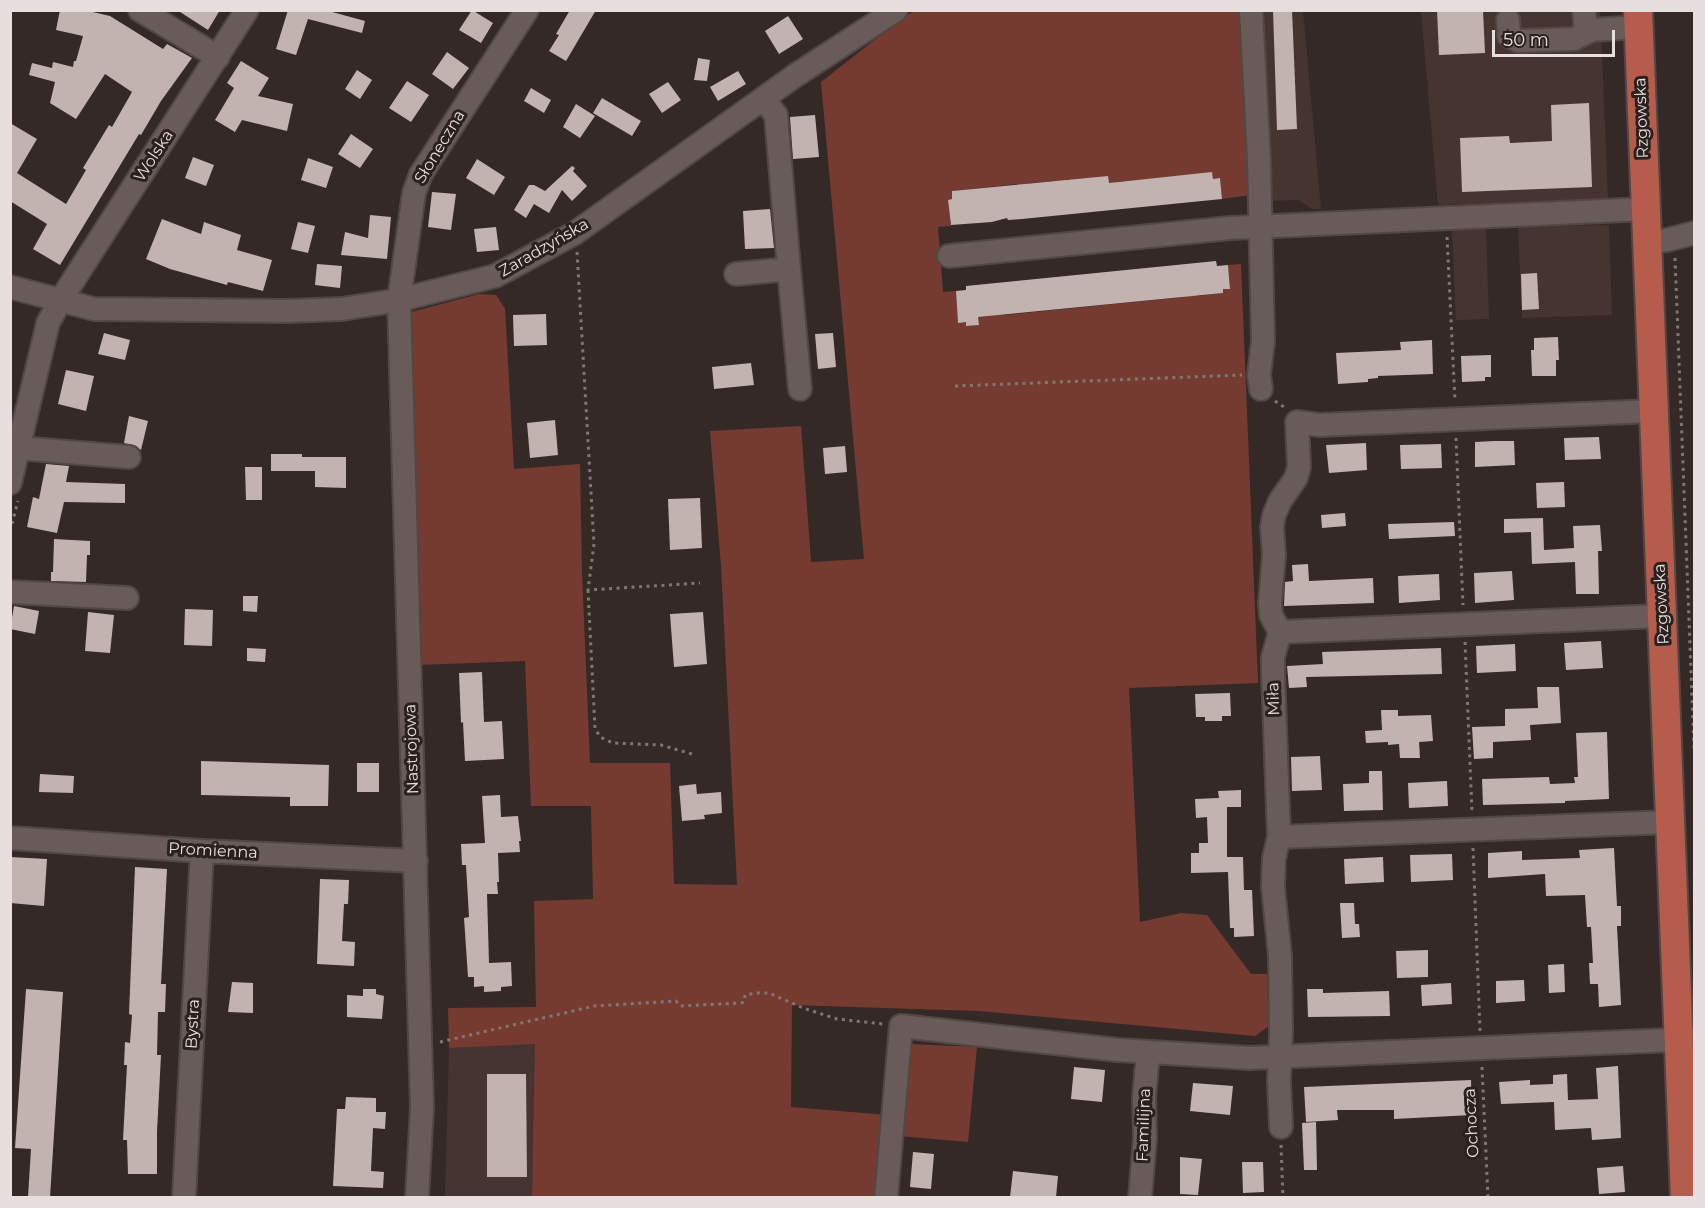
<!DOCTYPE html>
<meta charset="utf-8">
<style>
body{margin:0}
#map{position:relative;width:1705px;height:1208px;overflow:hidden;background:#352927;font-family:Montserrat,sans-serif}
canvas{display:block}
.frame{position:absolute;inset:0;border:12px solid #e6dfdd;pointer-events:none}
.scale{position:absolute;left:1492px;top:30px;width:123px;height:27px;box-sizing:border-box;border:3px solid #e6dfdd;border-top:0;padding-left:8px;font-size:18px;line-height:21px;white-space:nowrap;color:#e6dfdd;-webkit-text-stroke:4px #2a201d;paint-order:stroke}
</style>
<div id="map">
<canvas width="1705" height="1208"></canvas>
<div class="frame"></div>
<div class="scale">50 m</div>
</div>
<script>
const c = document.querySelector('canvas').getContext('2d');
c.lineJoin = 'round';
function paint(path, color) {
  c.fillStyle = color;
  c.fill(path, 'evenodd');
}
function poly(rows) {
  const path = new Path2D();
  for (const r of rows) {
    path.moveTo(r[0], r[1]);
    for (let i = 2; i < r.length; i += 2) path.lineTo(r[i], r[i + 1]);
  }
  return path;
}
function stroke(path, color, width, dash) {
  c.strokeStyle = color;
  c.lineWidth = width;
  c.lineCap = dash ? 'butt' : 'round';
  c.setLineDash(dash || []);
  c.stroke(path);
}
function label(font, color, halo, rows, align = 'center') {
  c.font = font + ' Montserrat,sans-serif';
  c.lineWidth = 6;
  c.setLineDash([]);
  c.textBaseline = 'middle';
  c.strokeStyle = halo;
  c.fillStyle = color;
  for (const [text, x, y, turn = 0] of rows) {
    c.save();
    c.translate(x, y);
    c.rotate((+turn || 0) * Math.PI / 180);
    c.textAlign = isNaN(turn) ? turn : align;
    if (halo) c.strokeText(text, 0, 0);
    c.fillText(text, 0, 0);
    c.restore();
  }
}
const built = poly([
 [1260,11,1303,11,1321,209,1312,209,1299,200,1268,201],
 [1421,11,1600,11,1608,199,1438,205],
 [1609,225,1612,315,1522,318,1518,227],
 [1452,229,1486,229,1489,319,1456,320],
 [536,1043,532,1197,445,1198,449,1048]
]);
const green = poly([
 [915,11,1242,11,1250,195,1222,199,1220,178,1213,179,1212,173,1116,182,1116,188,1096,177,1094,180,1083,181,1082,178,1071,182,1069,179,1058,183,1056,181,1030,183,1018,187,1017,184,952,191,952,199,948,200,951,226,938,227,943,292,956,291,958,322,966,322,966,326,978,325,978,317,991,316,991,312,1005,315,1184,297,1184,293,1198,292,1198,296,1223,293,1223,289,1230,288,1228,265,1241,264,1258,683,1129,688,1140,922,1181,913,1207,915,1251,974,1267,974,1269,1026,1255,1036,979,1011,792,1005,791,1107,888,1115,881,1197,532,1197,535,1044,449,1048,448,1008,536,1007,534,901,593,899,591,806,531,806,525,661,418,665,404,314,479,294,496,295,505,309,514,469,580,464,582,573,590,763,670,763,674,884,737,885,721,566,710,431,801,426,811,562,864,559,821,82,905,16],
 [909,1044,977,1047,968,1142,899,1136]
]);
const building = poly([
 [60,10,84,10,110,16,163,49,167,44,192,58,161,101,141,135,139,134,60,265,33,249,47,224,10,201,10,123,37,139,17,173,66,204,86,170,83,168,109,125,112,127,132,92,105,74,76,119,50,103,55,82,29,75,32,63,52,68,53,62,73,67,74,61,76,61,83,36,56,30],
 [177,10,220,10,208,30],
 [288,10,325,10,365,21,362,33,308,19,296,55,276,49],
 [472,10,493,23,481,43,459,30],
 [570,10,596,10,566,61,549,51,559,35,556,34],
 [1273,10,1292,10,1297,129,1277,130],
 [1437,10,1483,10,1485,53,1439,55],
 [788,16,803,39,779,54,765,31],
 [447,52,469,68,453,89,432,74],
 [698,58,710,60,707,81,694,80],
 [241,61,269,78,258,96,293,104,287,131,242,120,235,132,215,120,234,88,227,83],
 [357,70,372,80,360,99,345,89],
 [738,71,746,84,718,101,710,87],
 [407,81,429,95,411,122,389,108],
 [668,82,681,100,662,113,649,94],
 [531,88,551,100,544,113,524,101],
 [602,98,641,121,632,136,593,113],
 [1589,103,1592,187,1462,192,1460,138,1509,136,1510,143,1552,141,1551,105],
 [576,104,595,116,580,138,563,127],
 [815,115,819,157,793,159,790,117],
 [351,134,373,149,360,168,338,154],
 [193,157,214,165,206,186,185,178],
 [308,158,333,167,326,188,301,180],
 [477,159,505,177,494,195,466,178],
 [572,166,575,168,573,171,587,186,572,201,562,190,549,213,534,204,526,218,514,210,529,185,534,185,545,191],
 [1212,172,1213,179,1220,178,1222,199,1022,219,1008,220,1007,218,992,222,951,225,948,200,952,199,952,191,1108,176,1109,183],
 [432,192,456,194,451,230,428,227],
 [770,209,774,248,745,249,743,211],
 [370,215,391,217,387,259,341,255,345,232,368,238],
 [162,219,201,234,204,222,241,235,237,250,272,260,263,291,228,282,227,285,170,269,146,259],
 [298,222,315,226,308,253,291,249],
 [496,227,499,250,477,252,474,229],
 [1216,261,1217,266,1228,265,1230,289,1223,289,1223,293,978,317,979,325,966,326,966,322,958,323,956,291,966,290,966,286],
 [317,264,342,266,340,288,315,285],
 [1537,273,1539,309,1522,310,1521,274],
 [546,314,547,345,514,346,513,315],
 [104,333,130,340,125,360,98,354],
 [833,333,836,367,818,369,815,334],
 [1558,337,1559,360,1556,360,1556,376,1532,376,1531,350,1534,350,1534,338],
 [1432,340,1433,374,1378,376,1378,378,1368,379,1368,382,1338,384,1336,353,1401,350,1400,342],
 [1491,355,1491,377,1485,377,1485,381,1462,382,1461,356],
 [751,363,754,385,714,389,712,367],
 [66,370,94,376,86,411,58,404],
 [129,416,148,421,141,450,136,446,124,443],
 [555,420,558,455,530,458,527,423],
 [1599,437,1601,459,1565,460,1564,438],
 [1494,441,1514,441,1515,465,1475,467,1475,442],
 [1366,443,1367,470,1329,473,1326,445],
 [1441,444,1442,468,1401,469,1400,445],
 [845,446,847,472,825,474,823,448],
 [271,454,302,454,302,457,346,457,346,488,315,487,315,471,271,471],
 [46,464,69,466,66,482,125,484,125,503,64,502,57,533,27,527,33,497,39,499],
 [245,467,262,467,262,500,246,500],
 [1564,482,1565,507,1537,508,1536,483],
 [700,498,702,548,670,550,668,499],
 [1345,513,1346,526,1322,528,1321,515],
 [1543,518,1544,550,1574,548,1573,526,1600,525,1602,551,1598,551,1599,594,1576,594,1575,562,1532,564,1531,532,1504,533,1504,519],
 [1454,522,1455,536,1389,539,1388,524],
 [54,539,90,541,90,555,87,555,86,582,51,581,51,572,53,572],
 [1308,564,1309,581,1373,578,1374,603,1284,606,1285,582,1293,581,1292,565],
 [1512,571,1514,600,1475,603,1474,573],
 [1439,574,1440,600,1399,603,1398,576],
 [243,596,258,596,257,612,243,611],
 [14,606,39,611,35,634,10,629],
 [185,609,213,610,212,646,184,645],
 [88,612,114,615,110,653,85,651],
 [703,612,707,664,674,667,670,614],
 [1601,641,1603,668,1566,670,1564,643],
 [1515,644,1516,671,1477,673,1476,646],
 [247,648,266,649,265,662,247,661],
 [1441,648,1442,674,1306,677,1307,687,1289,688,1287,666,1323,664,1322,652],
 [482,672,484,722,502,721,504,759,465,761,463,722,461,723,459,673],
 [1537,687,1559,687,1561,723,1530,725,1531,740,1493,742,1493,758,1474,759,1472,727,1505,726,1505,709,1538,708],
 [1230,693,1231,716,1222,716,1222,721,1205,721,1205,717,1196,717,1195,694],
 [1381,710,1398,710,1398,716,1431,715,1433,741,1419,742,1420,758,1400,758,1399,744,1388,745,1388,742,1366,743,1365,731,1382,730],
 [1607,732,1609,799,1565,801,1565,803,1483,805,1482,779,1549,777,1550,784,1575,783,1574,777,1578,777,1576,733],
 [1320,756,1322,790,1292,791,1291,757],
 [201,761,329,765,328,806,290,806,290,797,201,795],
 [357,763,379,763,379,792,357,792],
 [1369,771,1382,771,1383,810,1344,811,1343,784,1369,783],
 [40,774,74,776,73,793,39,792],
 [1447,781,1448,806,1409,808,1408,783],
 [696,784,697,794,721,792,722,813,704,815,705,819,682,821,679,786],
 [1241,790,1241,807,1227,807,1227,857,1243,857,1244,890,1252,890,1254,936,1234,937,1234,928,1230,928,1228,872,1191,873,1191,853,1199,853,1199,843,1208,843,1207,817,1196,818,1195,799,1219,798,1218,791],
 [500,795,501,817,518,816,521,841,519,841,520,852,498,853,499,882,497,882,498,894,487,894,489,963,511,962,512,986,501,987,501,991,484,992,484,986,474,987,474,977,468,977,464,918,469,917,466,865,462,865,461,844,485,843,482,796],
 [1614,848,1617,906,1621,906,1621,926,1617,926,1621,1003,1621,1005,1599,1007,1598,984,1590,984,1589,963,1593,963,1591,927,1587,927,1585,895,1546,896,1545,874,1488,878,1488,853,1522,851,1522,860,1580,858,1579,850],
 [1452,854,1453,880,1411,882,1410,855],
 [10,857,47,859,44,906,10,903],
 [1383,857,1384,882,1345,884,1344,859],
 [135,867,167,869,161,984,166,984,165,1012,158,1012,157,1055,161,1055,157,1132,157,1174,128,1174,127,1140,123,1140,127,1065,124,1065,125,1042,130,1043,132,1015,129,1014],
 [320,879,349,880,348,904,344,904,342,941,355,942,354,966,317,964],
 [1340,903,1354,903,1355,924,1359,924,1360,937,1342,938],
 [1428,950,1428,977,1397,978,1396,951],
 [1564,964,1565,992,1549,993,1548,965],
 [1524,980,1525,1001,1496,1003,1496,981],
 [232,982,253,983,253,1013,228,1012],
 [1451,983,1452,1004,1422,1006,1421,985],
 [26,989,63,992,50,1197,28,1197,31,1149,15,1148],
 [363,989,376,989,376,994,384,996,382,1019,347,1017,347,995,363,996],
 [1307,989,1323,989,1323,993,1389,991,1390,1016,1308,1017],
 [1618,1066,1621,1138,1592,1140,1591,1128,1555,1130,1554,1102,1501,1104,1499,1082,1530,1080,1530,1085,1553,1084,1553,1075,1567,1074,1568,1100,1598,1099,1596,1068],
 [1074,1067,1105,1070,1102,1102,1071,1099],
 [487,1074,526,1074,527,1177,487,1177],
 [1471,1080,1472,1115,1394,1119,1394,1110,1337,1110,1338,1120,1306,1122,1304,1087],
 [1193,1083,1233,1086,1230,1115,1190,1111],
 [346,1097,376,1098,376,1112,386,1112,385,1129,373,1128,371,1171,384,1172,383,1188,333,1186,337,1109,345,1109],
 [1316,1122,1317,1170,1304,1170,1302,1123],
 [913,1152,934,1154,931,1189,910,1187],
 [1180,1157,1202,1159,1198,1195,1180,1194],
 [1242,1162,1263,1162,1264,1192,1243,1193],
 [1623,1166,1625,1192,1599,1194,1597,1168],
 [1013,1171,1058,1176,1056,1197,1010,1197]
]);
const path = poly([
 [1447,237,1455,401],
 [577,252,594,544,588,590,700,583],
 [1675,258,1694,749],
 [955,386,1242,375],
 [1275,401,1287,409],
 [1456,438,1463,605],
 [10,531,18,501],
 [588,590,595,728,600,737,613,743,661,745,692,754],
 [1465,642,1472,812],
 [1473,848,1480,1031],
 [440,1042,594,1006,676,1001,680,1006,741,1003,744,1002,745,995,757,993,769,993,803,1008,837,1019,883,1024],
 [1482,1067,1488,1198],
 [1281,1145,1283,1198]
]);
const minor = poly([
 [140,10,218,57],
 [1251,10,1259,160,1263,341,1259,375,1261,389],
 [1584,10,1585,23,1592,30,1639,27],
 [1508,20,1509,36,1518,41,1574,39,1592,30],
 [1647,242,1667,240,1694,233],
 [949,256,1230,228,1646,209],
 [789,269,800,389],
 [736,274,789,269,776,115,763,99],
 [10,287,94,309,287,311,342,309,399,300,495,276,575,233,796,75,896,10],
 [18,448,129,457],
 [10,483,48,323,60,301,247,10],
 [10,592,127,598],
 [1280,632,1662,616],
 [1279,837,1670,822],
 [10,838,202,851,416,861],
 [1281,1127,1279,1081,1281,1032,1280,956,1273,887,1274,858,1279,837,1273,672,1273,657,1280,632,1271,615,1270,603,1274,555,1272,527,1274,515,1280,501,1296,478,1299,467,1297,422,1319,425,1654,411],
 [184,1198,202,851],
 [417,1198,422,1107,399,300,414,193,421,174,527,10],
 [886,1198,901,1026,1118,1050,1249,1058,1694,1039],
 [1140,1198,1145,1138,1144,1098,1148,1053]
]);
const major = poly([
 [1638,10,1685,1198]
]);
const streetNames = [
 ["Rzgowska",1642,118,-92],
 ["Słoneczna",440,147,-59],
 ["Wolska",154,156,-57],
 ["Zaradzyńska",544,248,-30],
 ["Rzgowska",1662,604,-93],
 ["Miła",1274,699,-92],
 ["Nastrojowa",412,749,-92],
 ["Promienna",213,851,3],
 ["Bystra",193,1024,-87],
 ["Ochocza",1472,1123,-93],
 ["Familijna",1144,1125,-88]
];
paint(built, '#463431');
paint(green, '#753b30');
paint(building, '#c2b3b0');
stroke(minor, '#514745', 26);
stroke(major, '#514745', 32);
stroke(path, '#807674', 3, [3, 4.5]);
stroke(minor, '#685b59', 22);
stroke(major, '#b55c4c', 28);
label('16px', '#e6dfdd', '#2a201d', streetNames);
</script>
